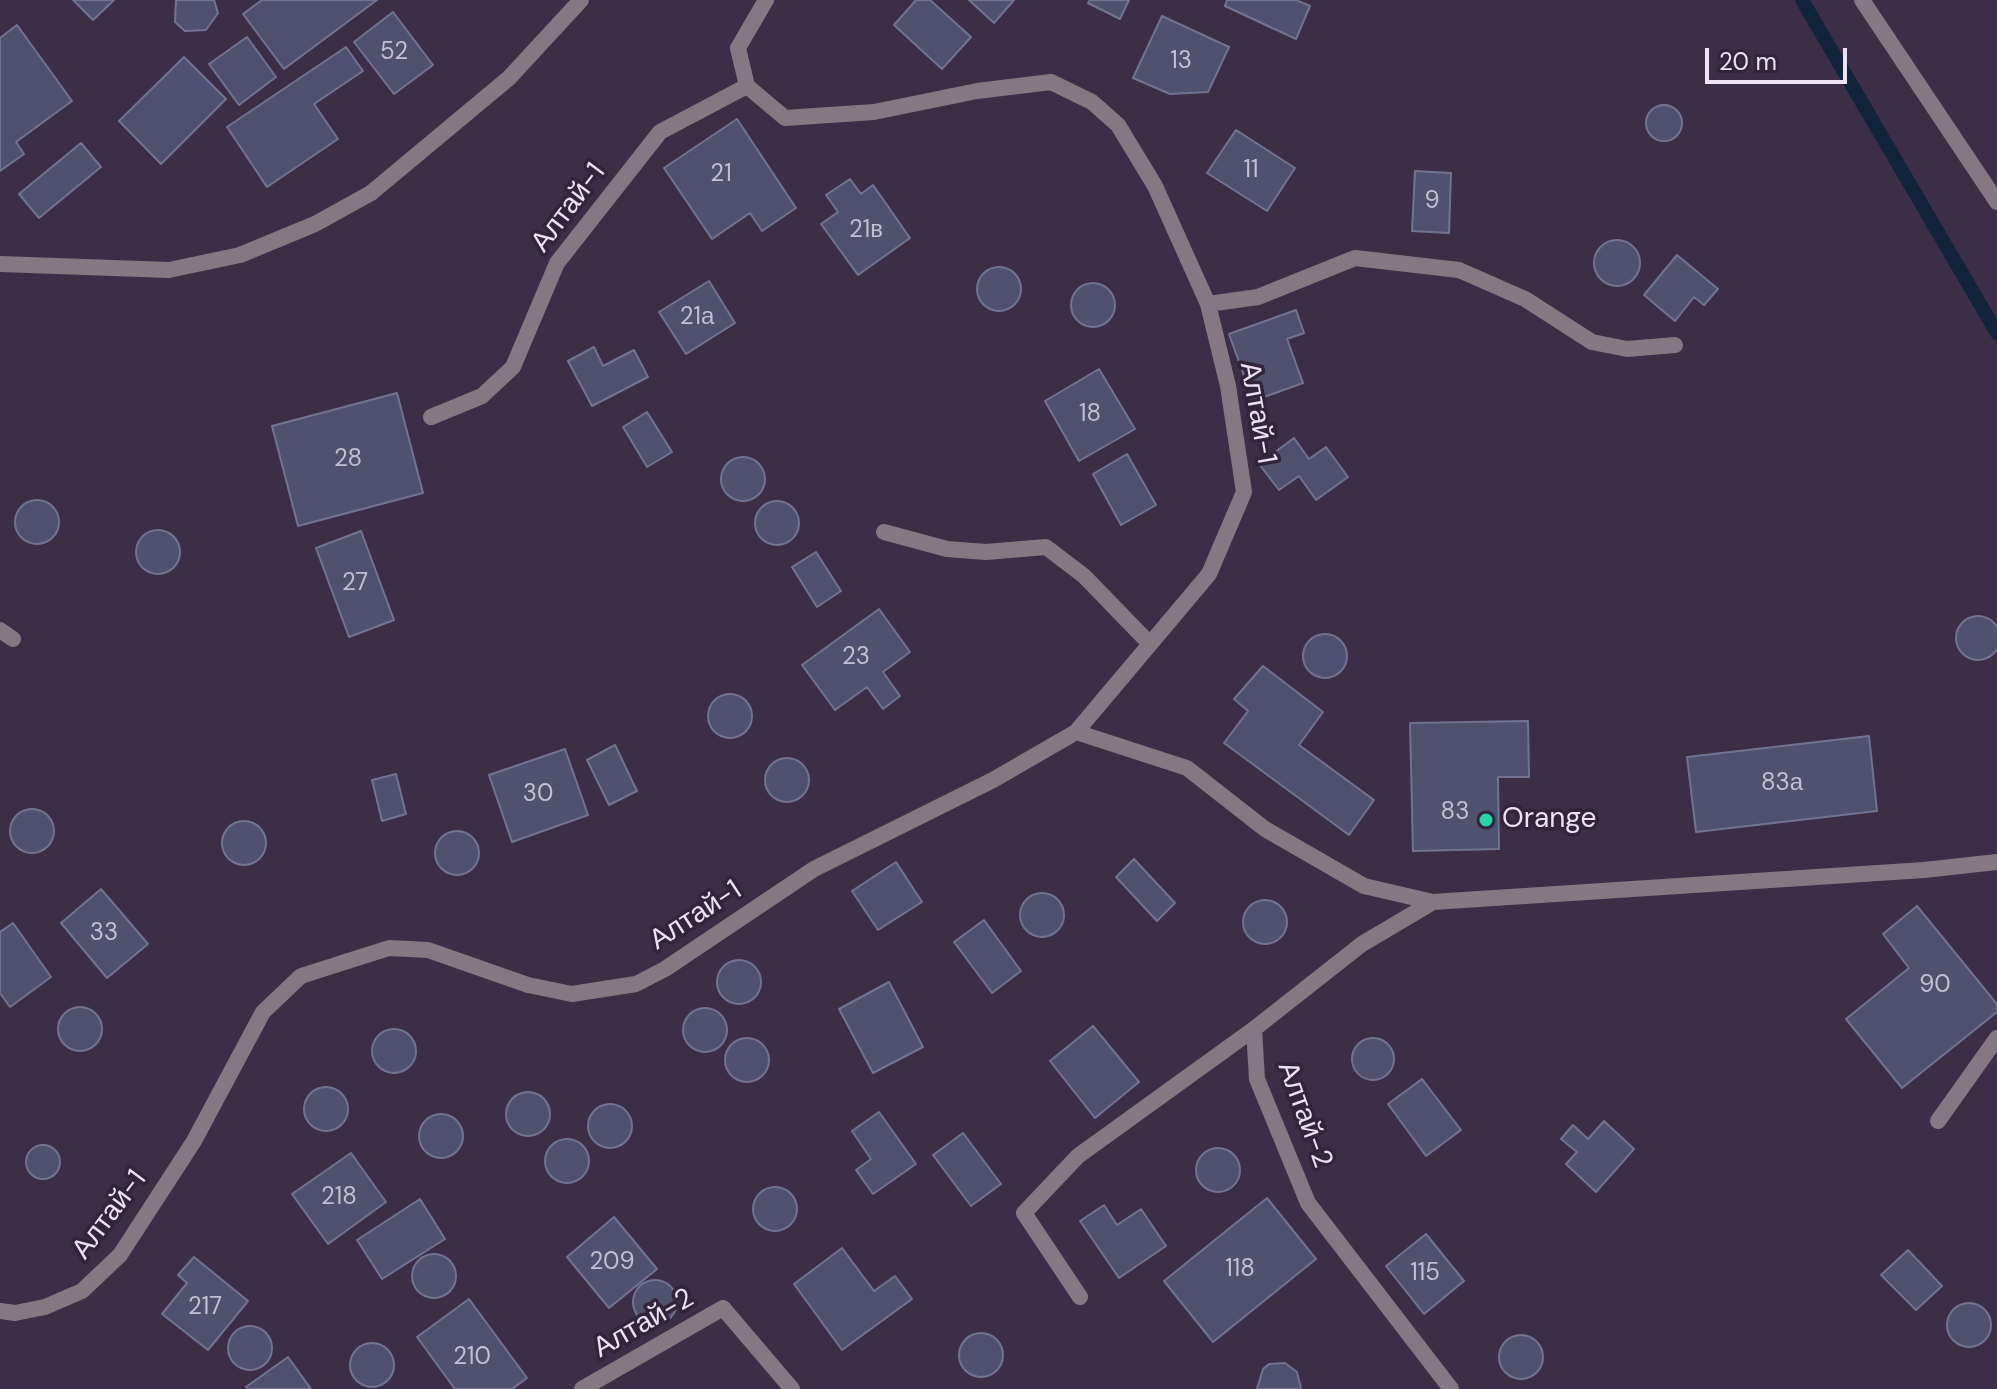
<!DOCTYPE html>
<meta charset="utf-8">
<style>
body{margin:0}
#map{position:relative;width:1997px;height:1389px;overflow:hidden;background:#3d2e48;font-family:"DM Sans",sans-serif}
canvas{display:block}
.scale{position:absolute;left:1705px;top:48px;width:142px;height:36px;box-sizing:border-box;border:4px solid #ebe2f3;border-top:0;padding-left:10px;font-size:24px;line-height:28px;white-space:nowrap;color:#ebe2f3;-webkit-text-stroke:6px #32243d;paint-order:stroke}
</style>
<div id="map">
<canvas width="1997" height="1389"></canvas>
<div class="scale">20 m</div>
</div>
<script>
const c = document.querySelector('canvas').getContext('2d');
c.lineJoin = 'round';
function poly(rows) {
  const path = new Path2D();
  for (const r of rows) {
    if (r.length === 3) {
      path.moveTo(r[0] + r[2], r[1]);
      path.arc(r[0], r[1], r[2], 0, 2 * Math.PI);
      continue;
    }
    path.moveTo(r[0], r[1]);
    for (let i = 2; i < r.length; i += 2) path.lineTo(r[i], r[i + 1]);
  }
  return path;
}
function stroke(path, color, width, dash) {
  c.strokeStyle = color;
  c.lineWidth = width;
  c.lineCap = dash ? 'butt' : 'round';
  c.setLineDash(dash || []);
  c.stroke(path);
}
function paint(path, color) {
  c.fillStyle = color;
  c.fill(path, 'evenodd');
}
function label(font, color, halo, rows, align = 'center') {
  c.font = font + ' "DM Sans",sans-serif';
  c.lineWidth = 7;
  c.setLineDash([]);
  c.textBaseline = 'middle';
  c.strokeStyle = halo;
  c.fillStyle = color;
  for (const [text, x, y, turn = 0] of rows) {
    c.save();
    c.translate(x, y);
    c.rotate((+turn || 0) * Math.PI / 180);
    c.textAlign = isNaN(turn) ? turn : align;
    if (halo) c.strokeText(text, 0, 0);
    c.fillText(text, 0, 0);
    c.restore();
  }
}
const stream = poly([
 [1802,0,1997,333]
]);
const building = poly([
 [73,0,114,0,93,20,73,0],
 [214,0,218,13,206,30,185,31,175,22,176,0,214,0],
 [262,0,377,0,284,69,243,14,262,0],
 [916,0,930,0,971,37,942,69,894,25,916,0],
 [969,0,1014,0,994,23,969,0],
 [1090,0,1129,0,1120,19,1088,3,1090,0],
 [1227,0,1296,0,1310,6,1296,39,1225,6,1227,0],
 [393,12,433,65,394,94,354,42,393,12],
 [1162,16,1229,47,1208,92,1170,94,1133,78,1162,16],
 [17,25,72,101,16,142,24,154,0,171,0,38,17,25],
 [247,37,276,77,239,105,209,64,247,37],
 [346,47,363,71,314,104,338,139,267,187,227,127,346,47],
 [184,57,226,99,161,164,119,121,184,57],
 [1664,123,18],
 [737,119,796,208,762,231,750,213,712,239,664,168,737,119],
 [1236,130,1295,168,1267,211,1207,173,1236,130],
 [81,143,101,167,39,218,19,194,81,143],
 [1415,171,1451,173,1449,233,1412,231,1415,171],
 [850,179,861,194,873,185,910,238,858,275,821,224,838,212,826,195,850,179],
 [1617,263,23],
 [1677,255,1718,289,1704,305,1694,297,1675,321,1644,295,1677,255],
 [999,289,22],
 [709,281,735,323,686,354,659,312,709,281],
 [1093,305,22],
 [1296,310,1304,333,1287,339,1303,383,1253,401,1229,334,1296,310],
 [594,347,603,366,634,350,648,377,592,406,568,361,594,347],
 [1099,369,1135,429,1079,461,1045,401,1099,369],
 [397,393,423,493,298,526,272,426,397,393],
 [647,412,672,452,647,467,623,427,647,412],
 [1294,438,1309,459,1326,447,1348,477,1316,500,1299,476,1279,490,1259,464,1294,438],
 [1127,454,1156,505,1121,525,1093,474,1127,454],
 [743,479,22],
 [37,522,22],
 [777,523,22],
 [158,552,22],
 [361,531,394,620,349,637,316,548,361,531],
 [816,552,841,591,817,607,792,567,816,552],
 [879,609,910,652,883,672,900,696,883,709,867,687,835,710,802,665,879,609],
 [1978,638,22],
 [1325,656,22],
 [1263,666,1323,712,1299,745,1374,800,1349,835,1224,743,1248,711,1234,699,1263,666],
 [730,716,22],
 [1528,721,1529,777,1498,777,1499,849,1413,851,1410,723,1528,721],
 [1869,736,1877,811,1696,832,1687,757,1869,736],
 [615,745,637,791,609,805,587,760,615,745],
 [565,749,588,815,512,842,489,775,565,749],
 [787,780,22],
 [396,774,406,814,382,821,372,780,396,774],
 [32,831,22],
 [244,843,22],
 [457,853,22],
 [1134,859,1175,903,1157,921,1116,877,1134,859],
 [896,862,922,902,878,930,852,891,896,862],
 [101,889,148,944,107,978,61,923,101,889],
 [1042,915,22],
 [1265,922,22],
 [1917,906,1997,1004,1997,1012,1902,1088,1846,1019,1909,968,1883,934,1917,906],
 [984,920,1021,971,992,993,954,942,984,920],
 [13,923,51,977,10,1007,0,993,0,932,13,923],
 [739,982,22],
 [889,982,923,1047,873,1073,839,1009,889,982],
 [80,1029,22],
 [705,1030,22],
 [1093,1026,1139,1082,1095,1118,1050,1061,1093,1026],
 [394,1051,22],
 [747,1060,22],
 [1373,1059,21],
 [1422,1079,1461,1130,1426,1156,1388,1104,1422,1079],
 [326,1109,22],
 [528,1114,22],
 [610,1126,22],
 [879,1112,916,1164,873,1194,856,1170,871,1159,852,1131,879,1112],
 [441,1136,22],
 [1604,1121,1634,1149,1596,1192,1566,1164,1577,1152,1561,1139,1573,1125,1588,1139,1604,1121],
 [963,1133,1001,1184,971,1206,933,1155,963,1133],
 [567,1161,22],
 [43,1162,17],
 [1218,1170,22],
 [351,1153,386,1202,328,1244,292,1194,351,1153],
 [775,1209,22],
 [1267,1198,1316,1259,1213,1342,1164,1281,1267,1198],
 [420,1199,445,1239,382,1279,357,1240,420,1199],
 [1104,1205,1117,1225,1141,1209,1166,1246,1119,1278,1080,1221,1104,1205],
 [614,1217,657,1269,609,1308,567,1257,614,1217],
 [1426,1234,1464,1281,1424,1314,1386,1266,1426,1234],
 [842,1248,874,1291,895,1276,912,1299,842,1350,794,1284,842,1248],
 [1908,1250,1942,1286,1916,1310,1881,1275,1908,1250],
 [434,1276,22],
 [194,1257,248,1301,208,1350,162,1314,187,1283,178,1275,194,1257],
 [655,1302,22],
 [469,1299,527,1378,512,1389,455,1389,417,1337,469,1299],
 [1969,1325,22],
 [250,1348,22],
 [981,1355,22],
 [1521,1357,22],
 [372,1365,22],
 [288,1357,311,1389,248,1389,246,1387,288,1357],
 [1285,1363,1297,1372,1301,1389,1257,1389,1263,1369,1269,1364,1285,1363]
]);
const street = poly([
 [1862,0,1997,202],
 [0,264,169,270,240,255,315,224,371,193,509,78,581,0],
 [1208,304,1258,297,1355,258,1459,270,1525,299,1592,342,1627,349,1675,345],
 [431,417,482,396,513,367,557,263,660,132,747,86],
 [884,532,947,549,986,552,1046,547,1084,576,1150,644],
 [0,630,13,639],
 [1076,732,1187,768,1265,829,1364,886,1433,902,1924,870,1997,862],
 [1433,902,1362,944,1254,1029,1257,1079,1308,1203,1451,1389],
 [1938,1121,1997,1038],
 [1080,1297,1024,1213,1078,1156,1254,1029],
 [0,1311,15,1313,45,1307,82,1291,120,1255,194,1141,263,1012,301,976,389,948,428,950,528,985,572,994,636,984,665,969,814,869,993,780,1076,732,1209,574,1244,492,1228,386,1208,304,1155,186,1118,125,1092,102,1051,82,977,91,874,112,785,118,747,86,738,48,766,0],
 [582,1389,723,1308,792,1389]
]);
const markers = [
 [1486,820,8,"#27d5ad"]
];
const numberNames = [
 ["52",394,53],
 ["13",1181,62],
 ["11",1251,171],
 ["21",721,175],
 ["9",1432,202],
 ["21в",866,231],
 ["21а",697,318],
 ["18",1090,415],
 ["28",348,460],
 ["27",355,584],
 ["23",856,658],
 ["83а",1782,784],
 ["30",538,795],
 ["83",1455,813],
 ["33",104,934],
 ["90",1935,986],
 ["218",339,1198],
 ["209",612,1263],
 ["118",1240,1270],
 ["115",1425,1274],
 ["217",205,1308],
 ["210",472,1358]
];
const streetNames = [
 ["Алтай-1",569,208,-53],
 ["Алтай-1",1257,413,80],
 ["Алтай-1",696,916,-33],
 ["Алтай-2",1304,1115,70],
 ["Алтай-1",110,1215,-53],
 ["Алтай-2",644,1324,-30]
];
const poiNames = [
 ["Orange",1502,820]
];
stroke(stream, '#11243b', 14);
paint(building, '#50516f');
stroke(building, '#727393', 2);
stroke(street, '#867882', 16);
for (const [x, y, r, color] of markers) {
  const dot = new Path2D();
  dot.arc(x, y, r, 0, 2 * Math.PI);
  c.fillStyle = color;
  c.fill(dot);
  stroke(dot, '#32243d', 3);
}
label('24px', '#c4bed2', null, numberNames);
label('28px', '#ebe2f3', '#32243d', streetNames);
label('28px', '#ebe2f3', '#32243d', poiNames, 'left');
</script>
